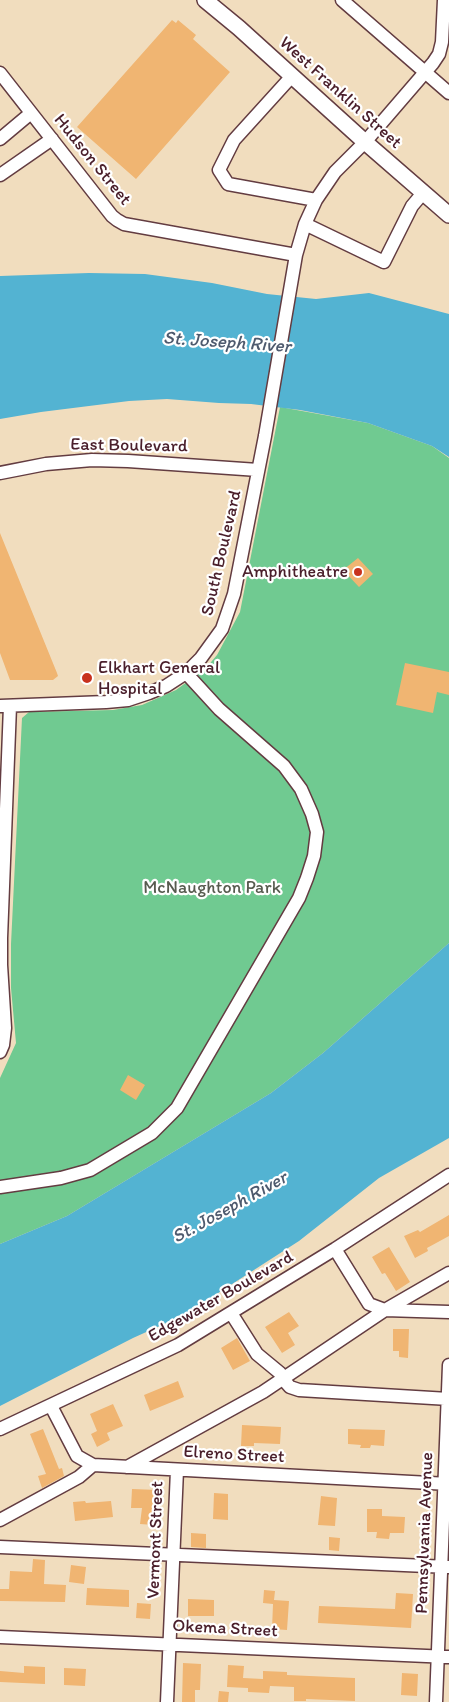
<!DOCTYPE html>
<style>
body{margin:0}
canvas{display:block;background:#f1ddbe}
</style>
<canvas width="449" height="1702"></canvas>
<script>
const c = document.querySelector('canvas').getContext('2d');
c.lineJoin = 'round';
function paint(path, color) {
  c.fillStyle = color;
  c.fill(path, 'evenodd');
}
function poly(rows) {
  const path = new Path2D();
  for (const r of rows) {
    path.moveTo(r[0], r[1]);
    for (let i = 2; i < r.length; i += 2) path.lineTo(r[i], r[i + 1]);
  }
  return path;
}
function stroke(path, color, width, dash) {
  c.strokeStyle = color;
  c.lineWidth = width;
  c.lineCap = dash ? 'butt' : 'round';
  c.setLineDash(dash || []);
  c.stroke(path);
}
function label(font, color, halo, rows, align = 'center') {
  c.font = font + ' Itim,sans-serif';
  c.lineWidth = 4.5;
  c.setLineDash([]);
  c.textBaseline = 'middle';
  c.strokeStyle = halo;
  c.fillStyle = color;
  for (const [text, x, y, turn = 0] of rows) {
    c.save();
    c.translate(x, y);
    c.rotate((+turn || 0) * Math.PI / 180);
    c.textAlign = isNaN(turn) ? turn : align;
    if (halo) c.strokeText(text, 0, 0);
    c.fillText(text, 0, 0);
    c.restore();
  }
}
const green = poly([
 [280,407,368,423,432,446,449,458,449,943,323,1053,271,1093,67,1216,0,1244,0,1078,16,1043,11,988,11,944,22,718,29,712,113,710,142,705,176,690,206,668,217,655,240,612]
]);
const water = poly([
 [89,273,145,274,212,283,267,294,316,299,369,293,449,314,449,457,432,446,368,423,300,410,251,404,219,403,167,399,129,401,41,412,0,419,0,276],
 [449,943,449,1138,379,1178,299,1241,184,1315,133,1338,0,1406,0,1244,67,1216,271,1093,323,1053]
]);
const building = poly([
 [172,20,176,23,178,20,196,35,193,39,230,72,136,179,77,127],
 [0,533,57,673,58,676,53,680,10,680,0,653],
 [358,558,373,574,359,587,343,570],
 [405,663,449,672,449,695,437,692,433,713,396,705],
 [128,1075,145,1085,136,1100,120,1090],
 [449,1215,449,1236,427,1248,428,1251,415,1258,404,1236,418,1230,420,1232],
 [389,1247,410,1282,396,1291,385,1273,382,1274,372,1257],
 [289,1312,299,1326,288,1333,295,1345,282,1353,265,1327],
 [393,1329,409,1329,408,1358,399,1357,399,1351,393,1351],
 [237,1338,250,1361,233,1370,221,1348],
 [178,1381,184,1397,150,1411,144,1395],
 [113,1404,123,1426,107,1433,110,1440,97,1447,91,1434,97,1431,90,1414],
 [242,1425,281,1427,280,1444,254,1443,254,1446,241,1446],
 [43,1429,59,1469,62,1468,64,1476,42,1488,38,1476,46,1474,30,1434],
 [348,1429,385,1430,384,1446,371,1445,370,1448,360,1448,361,1445,348,1444],
 [132,1489,158,1490,157,1509,155,1509,154,1525,140,1524,142,1508,131,1508],
 [214,1493,228,1494,228,1520,213,1519],
 [321,1496,337,1498,335,1526,318,1525],
 [85,1501,86,1503,111,1501,113,1517,75,1521,73,1502],
 [367,1509,382,1509,382,1516,405,1517,404,1533,390,1533,389,1539,376,1538,377,1532,367,1532],
 [191,1533,206,1534,206,1548,191,1547],
 [329,1537,340,1538,339,1551,329,1550],
 [33,1559,45,1560,44,1584,66,1585,65,1602,0,1601,0,1589,9,1589,10,1571,32,1572],
 [71,1565,86,1567,84,1584,69,1582],
 [87,1588,129,1590,129,1607,86,1605],
 [264,1590,275,1591,274,1600,289,1601,287,1630,272,1629,273,1604,263,1603],
 [396,1593,413,1594,411,1628,318,1623,319,1606,395,1609],
 [188,1599,214,1600,214,1616,188,1616],
 [137,1603,151,1604,150,1619,136,1618],
 [183,1663,201,1664,200,1690,195,1690,195,1702,182,1702],
 [228,1665,244,1666,243,1678,263,1679,263,1671,287,1672,287,1675,355,1678,355,1701,306,1699,306,1701,294,1701,294,1687,270,1686,269,1693,248,1692,248,1688,227,1687],
 [24,1666,45,1667,45,1684,0,1682,0,1671,24,1673],
 [64,1668,86,1669,85,1686,64,1685],
 [402,1673,418,1674,417,1696,401,1695],
 [219,1691,229,1692,228,1702,218,1702]
]);
const minor = poly([
 [342,0,449,93],
 [0,73,112,216,117,220,124,224,296,255],
 [292,76,234,140,219,170,228,184,316,200],
 [0,139,31,113],
 [0,175,52,139],
 [305,224,384,262,412,206,423,193],
 [0,473,46,464,92,460,128,461,258,470],
 [0,706,106,702,128,700,149,693,166,686,186,673,201,658,222,629,234,594,265,436,296,255,305,224,316,200,335,172,365,142,433,63,439,54,442,42,444,0],
 [0,1052,3,1045,5,1028,1,965,1,938,10,706],
 [0,1187,61,1178,90,1170,152,1133,177,1108,299,898,307,878,314,856,317,832,312,814,301,789,284,766,219,709,186,673],
 [335,1249,369,1304,385,1310,449,1312],
 [231,1313,257,1354,280,1373,283,1379,290,1387,299,1390,449,1399],
 [51,1406,77,1456,93,1465,449,1484],
 [0,1429,178,1345,335,1249,449,1175],
 [127,1467,263,1392,385,1310,449,1273],
 [0,1520,79,1477,93,1465],
 [0,1547,449,1567],
 [0,1637,449,1657],
 [167,1702,177,1470],
 [436,1702,449,1365]
]);
const major = poly([
 [205,0,239,28,365,142,449,215]
]);
const markers = [
 [358,572,5,"#c8321e"],
 [87,678,6,"#c8321e"]
];
const streetNames = [
 ["West Franklin Street",340,93,42],
 ["Hudson Street",92,160,51],
 ["East Boulevard",129,446,1],
 ["South Boulevard",222,553,-77],
 ["Edgewater Boulevard",221,1297,-30],
 ["Elreno Street",234,1455,3],
 ["Pennsylvania Avenue",425,1533,-88],
 ["Vermont Street",156,1540,-88],
 ["Okema Street",225,1629,3]
];
const poiNames = [
 ["Amphitheatre",348,572],
 ["Elkhart General",98,668,"left"],
 ["Hospital",98,689,"left"]
];
const parkNames = [
 ["McNaughton Park",212,888]
];
const waterNames = [
 ["St. Joseph River",227,343,4],
 ["St. Joseph River",230,1208,-29]
];
paint(green, '#70ca91');
paint(water, '#53b3d2');
paint(building, '#f0b572');
stroke(minor, '#633c41', 15);
stroke(major, '#633c41', 18);
stroke(minor, '#fff', 12);
stroke(major, '#fff', 15);
for (const [x, y, r, color] of markers) {
  const dot = new Path2D();
  dot.arc(x, y, r, 0, 2 * Math.PI);
  c.fillStyle = color;
  c.fill(dot);
  stroke(dot, '#fff', 2);
}
label('18px', '#4a1f2b', '#fff', streetNames);
label('18px', '#4a1f2b', '#fff', poiNames, 'right');
label('18px', '#575b4f', '#fff', parkNames);
label('italic 19px', '#4e5a6e', '#fff', waterNames);
</script>
